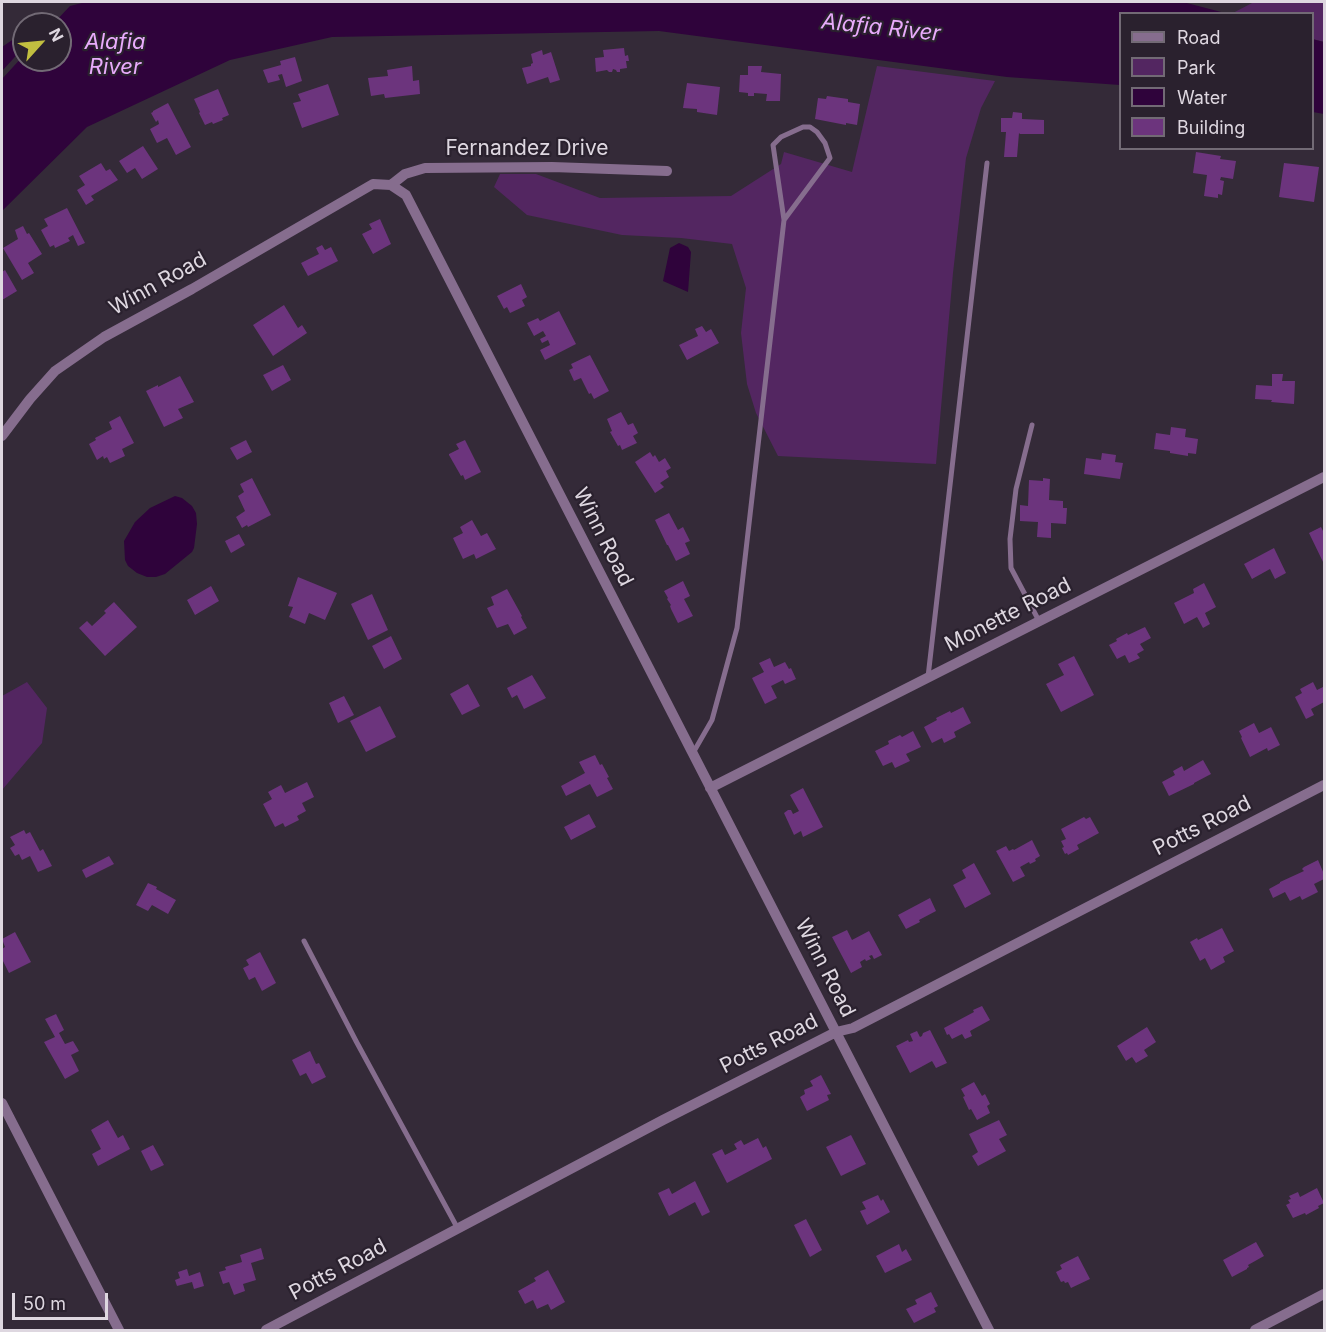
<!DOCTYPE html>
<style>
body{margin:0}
#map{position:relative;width:1326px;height:1332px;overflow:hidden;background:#342a38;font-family:Inter,sans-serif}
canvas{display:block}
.frame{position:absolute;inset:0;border:3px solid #ded7e0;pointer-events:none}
.legend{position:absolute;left:1119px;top:12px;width:195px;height:138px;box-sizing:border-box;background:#2a212e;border:2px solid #726a75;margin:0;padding:8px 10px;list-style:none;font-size:18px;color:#ded7e0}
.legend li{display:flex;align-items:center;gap:12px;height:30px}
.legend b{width:30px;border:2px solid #726a75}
.north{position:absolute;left:12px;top:12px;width:60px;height:60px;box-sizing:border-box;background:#2a212e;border:2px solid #726a75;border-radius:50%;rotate:63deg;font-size:16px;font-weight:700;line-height:24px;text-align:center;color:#ded7e0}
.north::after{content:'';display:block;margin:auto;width:21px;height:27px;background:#c1be40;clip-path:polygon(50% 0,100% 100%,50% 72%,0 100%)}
.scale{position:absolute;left:12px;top:1293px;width:96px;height:27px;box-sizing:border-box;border:3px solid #ded7e0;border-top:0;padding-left:8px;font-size:18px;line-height:21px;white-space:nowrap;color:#ded7e0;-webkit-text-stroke:4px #2a212e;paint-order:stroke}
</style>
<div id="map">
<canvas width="1326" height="1332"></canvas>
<div class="frame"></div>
<ul class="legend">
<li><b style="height:8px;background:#866d8e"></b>Road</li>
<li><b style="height:16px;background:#532661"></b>Park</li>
<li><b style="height:16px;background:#2f033b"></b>Water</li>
<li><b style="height:16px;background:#6c347d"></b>Building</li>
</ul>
<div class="north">N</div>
<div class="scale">50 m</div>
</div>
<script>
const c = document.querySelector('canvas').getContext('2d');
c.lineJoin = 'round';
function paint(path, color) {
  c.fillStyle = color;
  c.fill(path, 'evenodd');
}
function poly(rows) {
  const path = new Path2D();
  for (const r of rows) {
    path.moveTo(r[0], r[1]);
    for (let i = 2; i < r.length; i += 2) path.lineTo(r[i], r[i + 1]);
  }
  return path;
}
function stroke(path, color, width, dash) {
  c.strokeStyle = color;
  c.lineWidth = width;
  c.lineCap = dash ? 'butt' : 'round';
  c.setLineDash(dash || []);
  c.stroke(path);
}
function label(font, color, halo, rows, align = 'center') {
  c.font = font + ' Inter,sans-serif';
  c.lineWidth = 4.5;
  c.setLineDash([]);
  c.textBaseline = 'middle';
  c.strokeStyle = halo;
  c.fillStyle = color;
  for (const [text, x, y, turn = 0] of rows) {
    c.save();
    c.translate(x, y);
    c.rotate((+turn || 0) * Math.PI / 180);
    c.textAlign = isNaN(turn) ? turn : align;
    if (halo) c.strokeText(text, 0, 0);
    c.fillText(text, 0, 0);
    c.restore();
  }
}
const green = poly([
 [1254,2,1324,2,1324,42,1313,39,1312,14,1231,14],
 [877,66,995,81,981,108,966,158,953,273,936,464,778,456,756,413,747,384,741,333,746,288,732,244,681,238,622,235,527,215,494,187,500,174,536,174,600,198,731,196,781,164,784,152,852,172],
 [27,682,47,708,42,743,2,790,2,696]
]);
const water = poly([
 [86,2,1183,2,1225,13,1120,14,1120,85,1007,77,659,31,332,37,230,60,87,127,2,211,2,79,24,55,24,60,60,60,60,24,53,24,70,6],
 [24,32,24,47,2,71,2,47],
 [1312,39,1324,42,1324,114,1313,112],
 [679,243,688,247,691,252,688,292,663,281,670,248],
 [175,496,182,498,192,506,196,513,197,524,194,548,192,552,165,574,156,577,147,577,137,573,128,566,125,560,124,541,135,522,150,508]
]);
const building = poly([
 [624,48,625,56,628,55,629,61,626,61,627,68,620,69,620,72,617,72,616,70,613,69,612,72,609,72,607,70,596,72,595,58,604,57,603,50],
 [542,50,543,55,551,52,560,80,550,83,548,77,527,84,522,68,531,66,531,64,533,63,531,54],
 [295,57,302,81,286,87,282,74,278,75,280,80,268,83,263,70,281,65,280,61],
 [412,66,413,81,419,80,420,94,385,98,384,94,371,96,368,78,388,76,387,70],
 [748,66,762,66,761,72,781,74,780,101,766,101,767,94,754,93,754,96,748,96,748,93,739,92,740,75,748,75],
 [687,83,720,87,717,115,697,112,697,109,683,108],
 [328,84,339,115,302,128,293,103,301,101,298,94],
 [218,89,229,115,222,118,223,120,213,124,212,122,205,125,199,113,200,112,194,99],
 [827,96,848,99,848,102,860,104,857,125,846,123,846,125,815,119,818,98,826,99],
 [168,103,191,147,176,155,167,138,157,143,150,129,159,124,158,120,156,122,151,113,153,112,153,111],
 [1013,112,1022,113,1022,119,1044,120,1044,134,1020,134,1019,133,1017,157,1004,157,1006,132,1001,132,1001,118,1012,118],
 [143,146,158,169,142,179,135,168,127,173,119,161],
 [1196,152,1221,156,1220,159,1236,161,1233,179,1221,177,1220,180,1224,181,1222,195,1218,194,1218,198,1204,196,1207,175,1193,173],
 [101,163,106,171,110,169,118,180,91,196,94,200,86,205,77,190,85,185,79,176],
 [1284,163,1319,167,1314,202,1279,197],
 [67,208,85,243,78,246,73,235,68,238,70,241,55,248,54,245,50,247,41,230,48,226,44,219],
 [380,219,391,244,373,254,362,234,372,229,369,224],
 [23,226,27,234,29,233,42,254,28,263,34,273,22,280,3,248,18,239,15,230],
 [322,245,325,250,331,247,338,261,308,276,301,263,319,254,316,248],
 [5,270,17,291,2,300,2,272],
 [521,284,527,297,522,300,525,306,510,313,507,307,504,309,497,296],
 [284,305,298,328,302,325,307,333,273,356,253,325],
 [559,311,576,344,545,360,540,350,550,345,548,340,542,343,540,339,546,336,543,331,534,336,527,323,538,318,540,321],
 [702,326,706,332,711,329,719,343,687,360,679,345,698,336,695,329],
 [590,355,609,391,594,399,591,393,589,394,581,378,574,381,569,370,573,368,571,364],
 [283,365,291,380,272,391,263,375],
 [1272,374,1283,374,1282,381,1295,381,1294,404,1271,402,1272,400,1255,399,1256,385,1272,386],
 [180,376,194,402,178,409,183,418,164,427,146,391,158,385,158,387],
 [621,412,628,425,633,423,638,433,633,436,637,443,622,450,620,445,618,446,610,432,612,431,607,419],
 [120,416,134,443,122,449,125,456,110,463,107,457,104,459,103,456,97,460,89,444,96,440,95,438,112,429,109,422],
 [1171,427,1186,429,1185,437,1198,439,1196,454,1188,453,1188,456,1170,453,1170,451,1154,449,1156,433,1170,435],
 [246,440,252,452,237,460,230,448],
 [465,440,481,472,465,480,463,475,461,476,449,455,449,454,459,449,456,444],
 [650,452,653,457,655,455,659,462,665,458,671,468,666,471,669,477,660,483,664,487,655,493,635,462],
 [1102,453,1116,455,1115,462,1123,463,1120,479,1084,474,1086,458,1101,460],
 [252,478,271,515,248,527,247,525,242,528,236,517,245,511,238,496,244,492,240,484],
 [1043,478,1050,479,1049,500,1063,501,1063,508,1067,508,1066,524,1051,523,1051,538,1037,537,1038,522,1020,521,1020,505,1028,506,1029,480,1043,481],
 [669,513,678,530,683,527,690,541,685,543,690,554,676,561,668,545,667,545,655,520],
 [472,520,481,536,487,533,496,549,476,559,474,554,463,559,453,538,463,533,460,527],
 [1321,527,1323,531,1324,530,1324,564,1309,533],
 [239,534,245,545,231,553,225,541],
 [1274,548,1286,573,1275,579,1270,569,1252,579,1244,564],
 [298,577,337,593,325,620,309,613,305,624,289,617,293,607,288,606],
 [683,581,690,596,684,599,693,616,678,623,671,609,670,606,671,605,667,599,668,598,664,591],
 [1204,583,1216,607,1205,613,1210,624,1203,628,1197,617,1184,624,1174,603,1194,593,1193,589],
 [211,586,219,601,195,615,187,600],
 [507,589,522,616,521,617,527,628,514,635,508,624,497,628,487,608,494,605,491,597],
 [372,594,388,630,368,640,351,604],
 [114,602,137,627,105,656,79,628,87,621,92,626,106,613,104,611],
 [1145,627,1151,638,1140,644,1144,650,1137,654,1140,658,1129,663,1125,655,1117,659,1109,645,1117,641,1116,639,1127,633,1128,635],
 [391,636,402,659,384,669,372,646],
 [1074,656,1094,695,1061,712,1046,684,1064,675,1058,664],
 [770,658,774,667,785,662,789,669,791,668,796,679,785,684,783,680,771,686,777,698,765,704,752,678,764,672,759,663],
 [532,675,546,698,524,709,517,695,512,698,507,688],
 [1313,682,1317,690,1323,687,1324,691,1324,702,1311,709,1314,715,1306,719,1295,697,1302,693,1300,689],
 [468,684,480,706,462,715,450,694],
 [344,696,354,715,338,723,329,703],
 [380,706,396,737,366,752,350,721],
 [963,707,971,723,954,732,956,737,944,743,942,738,932,743,924,727,937,720,936,718,950,711,951,713],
 [1254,723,1259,733,1271,727,1280,745,1268,751,1267,748,1250,757,1241,738,1242,737,1239,731],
 [913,731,921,747,906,754,910,761,895,768,892,762,883,766,875,751,889,744,888,741,900,735,902,737],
 [595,755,600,765,602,764,609,777,607,778,613,789,597,797,590,784,566,796,561,786,585,773,579,762],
 [1203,760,1211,774,1194,783,1194,784,1169,796,1162,782,1175,775,1173,771,1182,766,1184,771],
 [307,782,314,797,302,803,306,811,297,816,299,820,285,827,283,823,275,827,263,804,272,799,268,792,281,785,285,793],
 [803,788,823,827,803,837,801,831,794,835,784,813,788,810,791,810,793,814,799,811,790,795],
 [589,814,596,827,571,840,564,827],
 [1084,817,1086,819,1090,817,1099,833,1077,845,1079,849,1068,855,1067,853,1065,854,1062,848,1064,847,1061,841,1066,839,1061,829],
 [24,830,26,834,30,832,40,851,43,849,52,866,38,872,30,856,22,860,19,854,15,856,10,848,15,845,10,837],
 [1032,840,1040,856,1035,859,1036,861,1030,864,1029,862,1020,867,1025,876,1013,882,996,851,1006,846,1009,851,1013,849,1014,850],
 [109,856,114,864,86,878,82,870],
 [1318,860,1324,874,1324,879,1314,884,1318,892,1302,900,1300,896,1290,901,1285,892,1273,898,1269,889,1280,883,1280,882,1304,871,1302,869,1304,867],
 [974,863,991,894,965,908,953,885,966,878,962,870],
 [148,883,157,887,156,889,176,900,168,914,152,905,148,911,136,905],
 [930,898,936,911,919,920,920,922,906,929,898,915],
 [1222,928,1234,951,1223,957,1225,962,1211,970,1205,958,1200,961,1190,942,1197,938,1198,940],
 [847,930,852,940,869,931,882,955,874,959,872,955,869,956,871,959,866,961,865,959,860,962,862,967,851,973,832,937],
 [15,932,31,962,9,973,2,959,2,949,5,947,2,939],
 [260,952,276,983,262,991,255,977,249,980,243,968,249,965,246,960],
 [982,1006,990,1020,970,1031,972,1036,965,1039,962,1034,952,1039,949,1034,947,1035,944,1028,974,1012,973,1010],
 [56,1014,64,1030,59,1033,65,1044,73,1041,79,1051,71,1055,79,1071,65,1079,44,1042,55,1037,45,1019],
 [1147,1027,1156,1042,1144,1050,1148,1056,1136,1063,1132,1057,1126,1061,1117,1046],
 [930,1030,947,1063,936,1068,932,1061,910,1073,896,1046,908,1040,909,1042,913,1041,910,1034,917,1031,920,1037,922,1036,923,1033],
 [310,1051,316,1064,319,1063,326,1077,312,1084,306,1073,300,1076,292,1060],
 [821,1075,831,1094,827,1095,829,1100,807,1111,800,1097,805,1094,804,1090,813,1086,810,1081],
 [974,1082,982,1096,985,1094,990,1104,987,1106,990,1113,977,1120,971,1109,969,1110,963,1097,965,1096,961,1089],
 [108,1120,118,1138,123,1135,130,1149,98,1166,92,1154,101,1149,91,1130],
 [999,1120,1007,1135,999,1139,1006,1151,978,1166,972,1156,978,1152,969,1134],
 [851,1135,866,1164,841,1176,826,1147],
 [758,1138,763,1148,766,1146,772,1159,727,1183,712,1154,722,1149,725,1155,737,1149,734,1144,741,1140,744,1145],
 [153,1145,164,1165,151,1171,141,1151],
 [695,1181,710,1212,702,1216,695,1202,669,1216,658,1193,669,1188,672,1194],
 [1317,1188,1324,1203,1318,1206,1319,1208,1306,1215,1305,1213,1293,1218,1286,1205,1290,1203,1288,1200,1291,1199,1289,1196,1298,1192,1300,1197],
 [878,1195,881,1201,883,1199,890,1212,867,1225,860,1211,866,1209,862,1202],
 [806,1219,822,1250,810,1257,794,1225],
 [1256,1242,1264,1256,1248,1265,1249,1267,1247,1268,1247,1269,1232,1277,1223,1260],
 [899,1244,902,1252,906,1249,912,1260,885,1273,876,1256],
 [261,1248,264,1259,251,1263,256,1280,243,1284,245,1291,234,1295,229,1282,223,1284,219,1272,226,1270,225,1267,242,1262,240,1255],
 [1078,1256,1090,1279,1071,1288,1068,1282,1065,1283,1064,1281,1061,1282,1056,1272,1062,1269,1060,1265],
 [187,1269,189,1276,200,1272,204,1286,194,1289,192,1282,177,1286,175,1280,180,1278,178,1272],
 [548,1270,565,1302,551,1310,548,1304,537,1309,533,1300,525,1304,518,1291,536,1281,534,1278],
 [931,1292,938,1306,934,1308,936,1312,914,1323,906,1309,917,1304,915,1300]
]);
const service = poly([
 [1032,425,1016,489,1010,539,1011,568,1039,621],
 [928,677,987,163],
 [693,753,712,720,737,628,784,220,830,158,825,143,817,132,810,127,803,127,781,137,773,145,784,220],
 [304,941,356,1041,458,1229]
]);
const minor = poly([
 [391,185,405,174,425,168,552,167,667,171],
 [2,436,30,399,55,371,104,337,192,289,373,184,391,185,406,195,989,1330],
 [710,788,1324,477],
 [2,1103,119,1330],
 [266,1330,663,1120,836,1032,853,1028,1324,785],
 [1255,1330,1324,1294]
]);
const streetNames = [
 ["Fernandez Drive",527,149],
 ["Winn Road",158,284,-29],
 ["Winn Road",603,537,63],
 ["Monette Road",1008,615,-27],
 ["Potts Road",1202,826,-27],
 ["Winn Road",825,968,63],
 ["Potts Road",769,1044,-27],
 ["Potts Road",338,1270,-28]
];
const waterNames = [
 ["Alafia River",881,28,6],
 ["Alafia",115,42],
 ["River",115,67]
];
paint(green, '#532661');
paint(water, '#2f033b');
paint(building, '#6c347d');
stroke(service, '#866d8e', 5);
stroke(minor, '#866d8e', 10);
label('21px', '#ded7e0', '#2a212e', streetNames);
label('italic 22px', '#e8abfb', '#2a212e', waterNames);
</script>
